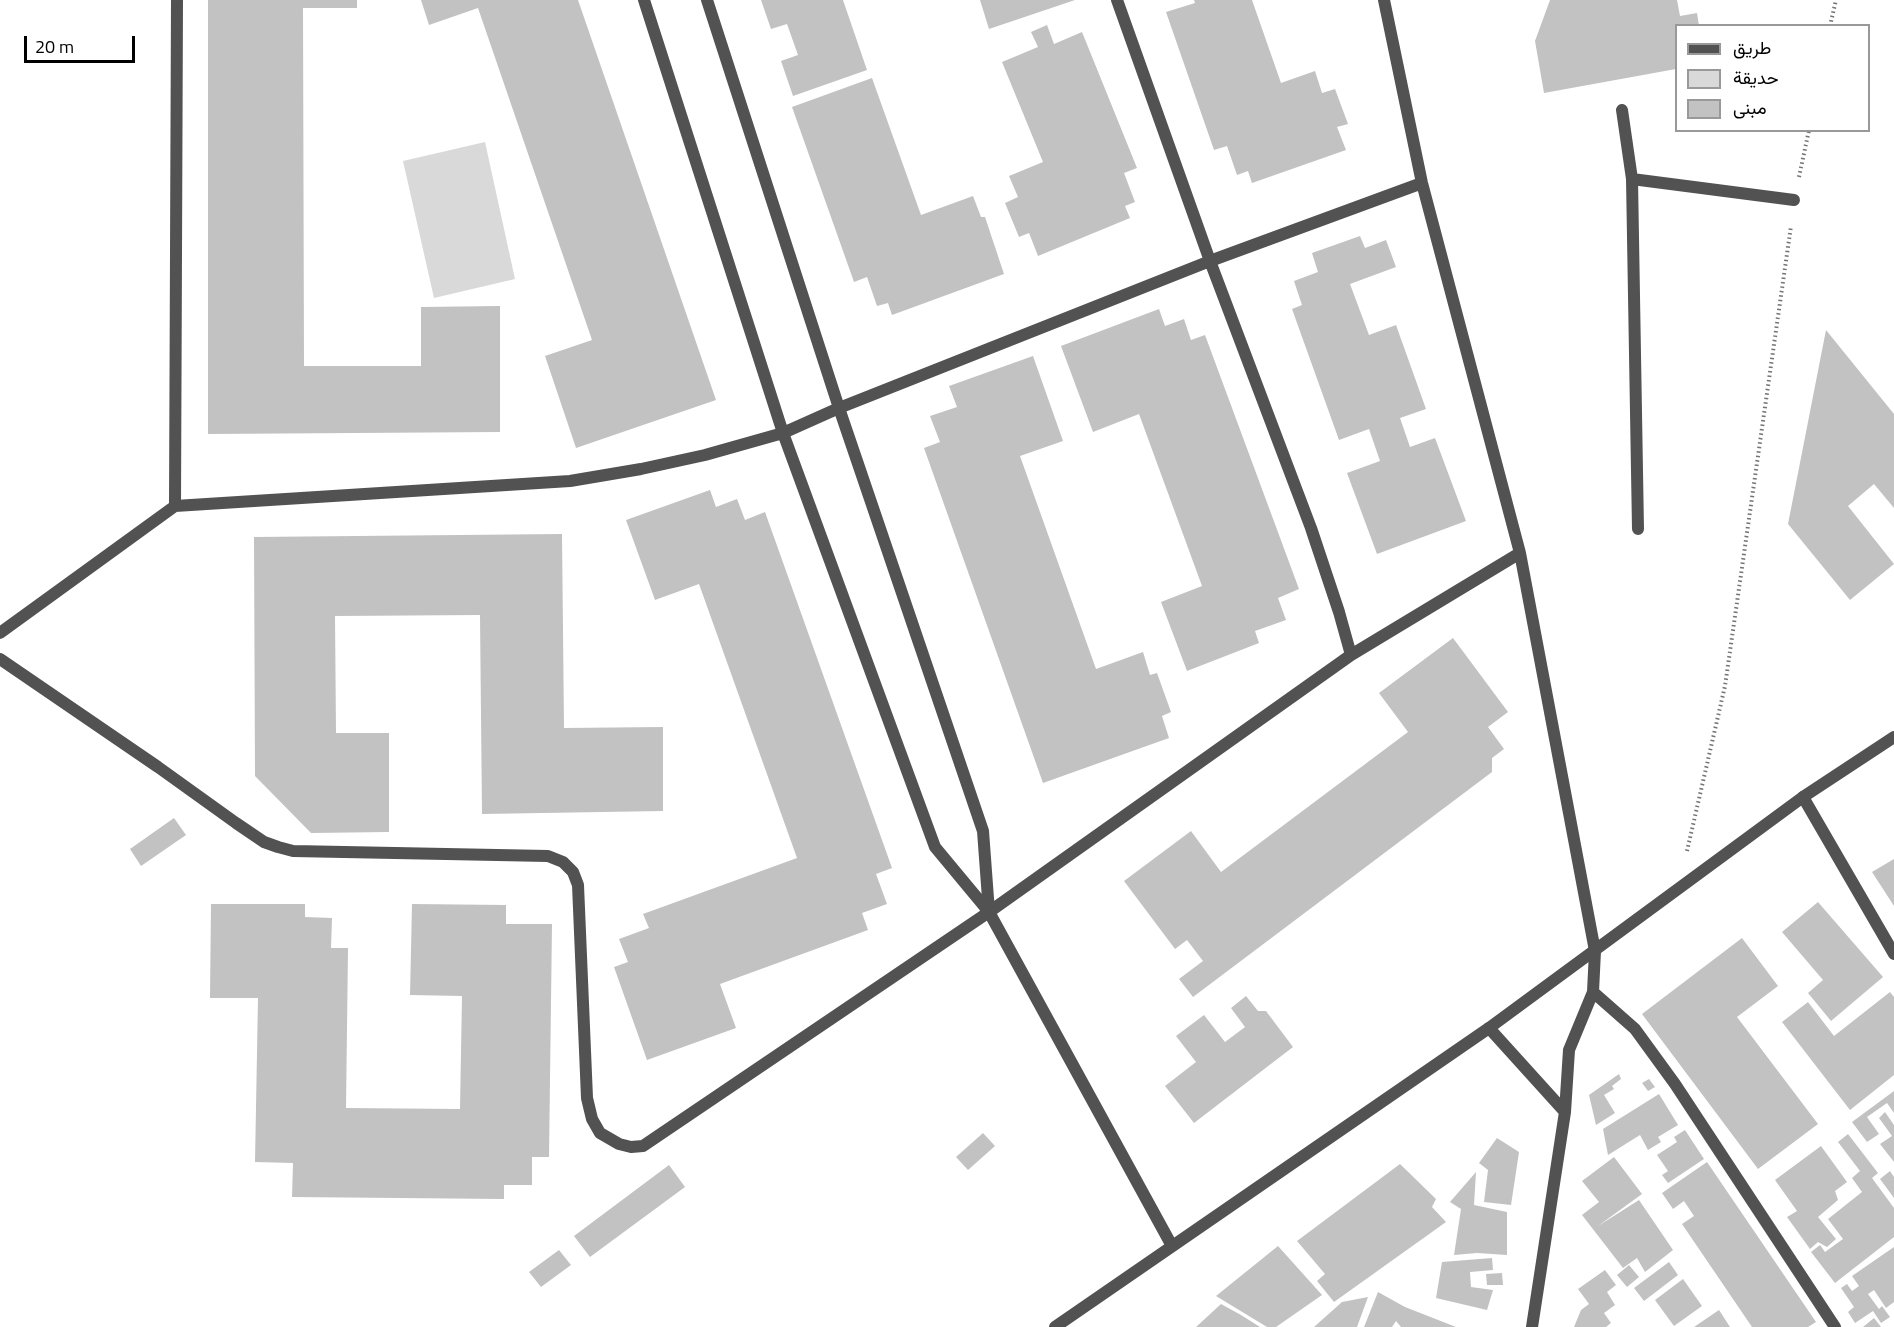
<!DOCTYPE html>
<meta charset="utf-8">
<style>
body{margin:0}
#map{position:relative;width:1894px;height:1327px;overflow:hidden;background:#fff;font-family:"Titillium Web",Vazirmatn,sans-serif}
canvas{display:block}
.legend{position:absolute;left:1675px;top:24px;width:195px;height:108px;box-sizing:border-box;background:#fff;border:2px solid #999;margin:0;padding:8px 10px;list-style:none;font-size:18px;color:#000}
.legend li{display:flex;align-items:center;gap:12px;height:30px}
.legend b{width:30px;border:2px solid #999}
.scale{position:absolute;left:24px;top:36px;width:111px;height:27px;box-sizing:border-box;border:3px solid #000;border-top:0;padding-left:8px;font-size:18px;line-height:21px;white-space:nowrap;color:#000;-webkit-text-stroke:4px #fff;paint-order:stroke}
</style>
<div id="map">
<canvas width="1894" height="1327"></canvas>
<ul class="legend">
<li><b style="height:8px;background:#525252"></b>طريق</li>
<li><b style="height:16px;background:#d9d9d9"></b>حديقة</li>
<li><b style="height:16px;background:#c2c2c2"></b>مبنى</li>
</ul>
<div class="scale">20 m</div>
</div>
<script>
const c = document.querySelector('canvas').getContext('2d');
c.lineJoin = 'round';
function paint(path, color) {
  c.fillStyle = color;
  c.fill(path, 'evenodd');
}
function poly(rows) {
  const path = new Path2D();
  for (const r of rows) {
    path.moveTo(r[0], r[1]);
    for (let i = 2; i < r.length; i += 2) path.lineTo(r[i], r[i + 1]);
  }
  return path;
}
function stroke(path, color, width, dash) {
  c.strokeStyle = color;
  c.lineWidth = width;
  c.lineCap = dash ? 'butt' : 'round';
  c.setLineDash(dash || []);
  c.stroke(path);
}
const green = poly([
 [485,142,515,279,434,298,403,161]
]);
const building = poly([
 [208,0,357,0,357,8,303,8,304,366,421,366,421,307,500,306,500,432,208,434],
 [421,0,578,0,716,400,576,448,545,356,592,340,478,8,429,25],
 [761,0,843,0,867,70,793,96,781,61,798,55,787,24,771,29],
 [980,0,1075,0,989,29],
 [1194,0,1252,0,1281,83,1315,71,1322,93,1335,89,1348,124,1337,127,1346,150,1252,183,1248,171,1237,175,1227,146,1214,150,1166,12,1195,3],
 [1550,0,1677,0,1680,16,1697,13,1699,26,1676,26,1676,69,1544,93,1535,41],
 [1047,25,1054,44,1082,32,1137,168,1124,173,1135,202,1125,206,1130,218,1038,256,1029,233,1019,237,1005,203,1018,197,1009,176,1043,162,1002,62,1038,47,1031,32],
 [872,78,921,215,973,196,981,217,985,217,1004,274,892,315,888,303,877,306,867,277,854,282,792,107],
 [1360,236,1365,248,1386,240,1396,267,1350,284,1369,335,1396,325,1426,409,1400,418,1410,447,1435,438,1466,521,1377,554,1347,473,1380,461,1369,429,1339,440,1292,309,1302,305,1294,281,1318,272,1312,253],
 [1159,309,1165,326,1184,319,1191,340,1205,335,1299,589,1278,598,1286,620,1255,631,1259,643,1187,671,1161,602,1202,586,1139,414,1093,432,1061,346],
 [1826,330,1894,414,1894,508,1874,484,1848,506,1894,564,1850,600,1788,524],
 [1033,356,1063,441,1020,456,1096,669,1143,652,1150,675,1157,673,1171,712,1162,716,1169,738,1043,783,924,448,940,442,930,416,957,407,949,386],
 [710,490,716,507,737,499,745,520,765,512,892,868,876,874,887,904,862,913,868,930,720,984,736,1028,647,1060,614,967,628,962,619,939,649,928,643,914,797,858,699,584,655,600,626,520],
 [562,534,564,728,663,727,663,811,482,814,480,615,335,616,336,733,389,733,389,832,311,833,255,776,254,537],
 [1453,638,1508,712,1488,727,1504,749,1492,758,1492,772,1193,997,1179,979,1203,961,1187,940,1175,949,1124,881,1191,831,1221,872,1408,732,1379,693],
 [174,818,186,835,141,866,130,849],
 [1894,859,1894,906,1872,872],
 [1818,902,1883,977,1831,1021,1808,993,1823,980,1782,932],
 [211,904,305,904,305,917,332,918,331,948,348,948,346,1108,460,1109,462,996,410,995,412,904,506,905,506,924,552,924,549,1157,532,1157,532,1185,504,1185,504,1199,292,1197,293,1163,255,1162,258,998,210,998],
 [1742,938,1778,986,1737,1017,1818,1124,1758,1169,1642,1014],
 [1890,992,1894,997,1894,1075,1850,1110,1782,1022,1808,1002,1834,1036],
 [1246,996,1258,1011,1266,1011,1293,1047,1194,1123,1165,1086,1196,1062,1176,1036,1204,1015,1225,1042,1245,1027,1231,1008],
 [1619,1074,1621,1079,1612,1086,1614,1089,1604,1095,1615,1113,1596,1125,1589,1095],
 [1649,1079,1655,1087,1648,1091,1642,1083],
 [1894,1091,1894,1113,1887,1103,1867,1117,1879,1134,1867,1142,1852,1122],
 [1659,1094,1678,1125,1658,1137,1661,1142,1648,1150,1640,1135,1608,1155,1603,1129],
 [1885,1112,1894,1125,1894,1162,1880,1144,1892,1136,1879,1118],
 [1685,1130,1704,1159,1668,1183,1662,1175,1668,1171,1657,1155,1677,1142,1674,1137],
 [983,1133,995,1146,968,1170,956,1157],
 [1848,1134,1878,1173,1872,1178,1894,1208,1894,1237,1835,1283,1811,1252,1820,1245,1825,1252,1843,1239,1828,1219,1862,1192,1852,1178,1860,1171,1838,1142],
 [1497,1138,1519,1152,1511,1205,1484,1202,1488,1170,1479,1163],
 [1821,1146,1847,1182,1835,1191,1838,1200,1818,1217,1836,1239,1827,1247,1818,1242,1810,1249,1787,1217,1797,1211,1775,1180],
 [1614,1157,1642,1194,1598,1226,1639,1200,1673,1250,1645,1272,1637,1258,1623,1268,1582,1215,1599,1202,1582,1181],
 [1707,1162,1816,1322,1808,1327,1752,1327,1682,1224,1694,1216,1684,1201,1673,1209,1662,1193],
 [1400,1164,1436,1199,1432,1207,1446,1222,1334,1302,1317,1281,1325,1274,1297,1241],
 [669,1165,685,1187,590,1257,574,1236],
 [1890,1171,1894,1177,1894,1198,1880,1179],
 [1476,1172,1474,1205,1507,1212,1507,1255,1477,1253,1454,1255,1461,1209,1450,1202],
 [1278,1246,1322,1295,1276,1327,1267,1327,1216,1296],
 [1894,1247,1894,1302,1886,1308,1874,1290,1868,1294,1879,1309,1882,1306,1890,1317,1881,1323,1873,1311,1855,1323,1848,1312,1854,1307,1841,1288,1847,1284,1852,1291,1859,1286,1852,1276],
 [559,1250,571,1265,541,1287,529,1272],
 [1492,1258,1493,1270,1470,1272,1471,1287,1493,1290,1487,1310,1436,1298,1442,1262],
 [1669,1262,1678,1275,1644,1301,1634,1288],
 [1629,1265,1639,1277,1627,1287,1617,1275],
 [1605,1270,1616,1285,1607,1292,1615,1305,1604,1313,1611,1323,1606,1327,1574,1327,1581,1310,1589,1304,1578,1289],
 [1502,1273,1503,1285,1487,1285,1486,1274],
 [1683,1279,1702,1306,1674,1326,1655,1300],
 [1378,1292,1405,1307,1456,1327,1401,1327,1396,1321,1392,1327,1364,1327],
 [1368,1297,1357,1327,1314,1327,1342,1302],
 [1221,1304,1241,1315,1260,1327,1196,1327],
 [1719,1310,1730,1327,1694,1327],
 [1874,1318,1881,1327,1863,1327]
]);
const path = poly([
 [1830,26,1836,0],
 [1799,177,1809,130],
 [1687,851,1725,686,1791,226]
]);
const service = poly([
 [1622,110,1632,179,1638,529],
 [1632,179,1794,200]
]);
const minor = poly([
 [644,0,783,433,935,847,989,912,1172,1246],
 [707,0,839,408,983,831,989,912],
 [1117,0,1210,261,1311,528,1339,612,1351,655,1520,553],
 [1384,0,1422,183,1520,553,1595,951,1593,992,1569,1050,1565,1112,1532,1327],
 [175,506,570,481,641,469,705,455,783,433,839,408,1210,261,1422,183],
 [0,633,175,506,177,0],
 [0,659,158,767,236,823,264,842,278,847,293,851,548,856,563,862,573,872,578,885,587,1098,592,1119,600,1133,619,1144,631,1147,643,1146,989,912,1351,655],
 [1803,797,1894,954],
 [1593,992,1635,1029,1675,1084,1835,1327],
 [1489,1028,1565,1112]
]);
const tertiary = poly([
 [1055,1327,1489,1028,1803,797,1894,737]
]);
paint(green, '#d9d9d9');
paint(building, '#c2c2c2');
stroke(path, '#747474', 4, [1.5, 3]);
stroke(service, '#525252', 12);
stroke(minor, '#525252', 12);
stroke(tertiary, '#525252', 12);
</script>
